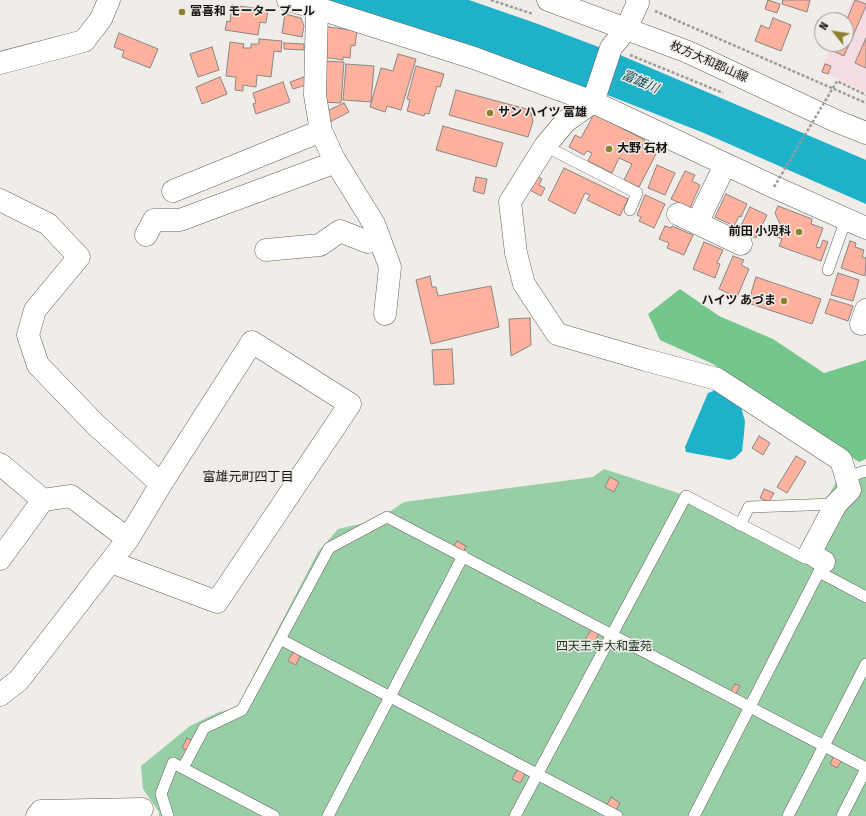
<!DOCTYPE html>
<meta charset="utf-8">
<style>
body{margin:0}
#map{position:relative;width:866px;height:816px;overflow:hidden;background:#f0ece8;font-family:"Fira Sans Condensed",sans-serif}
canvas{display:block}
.north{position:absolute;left:814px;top:12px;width:40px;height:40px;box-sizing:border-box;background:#f0ece8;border:1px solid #999693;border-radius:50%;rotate:300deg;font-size:11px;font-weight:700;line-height:16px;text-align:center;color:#161513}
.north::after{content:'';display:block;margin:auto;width:14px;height:18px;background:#8b8229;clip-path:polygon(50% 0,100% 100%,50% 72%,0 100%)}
</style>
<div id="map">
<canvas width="866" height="816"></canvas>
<div class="north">N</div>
</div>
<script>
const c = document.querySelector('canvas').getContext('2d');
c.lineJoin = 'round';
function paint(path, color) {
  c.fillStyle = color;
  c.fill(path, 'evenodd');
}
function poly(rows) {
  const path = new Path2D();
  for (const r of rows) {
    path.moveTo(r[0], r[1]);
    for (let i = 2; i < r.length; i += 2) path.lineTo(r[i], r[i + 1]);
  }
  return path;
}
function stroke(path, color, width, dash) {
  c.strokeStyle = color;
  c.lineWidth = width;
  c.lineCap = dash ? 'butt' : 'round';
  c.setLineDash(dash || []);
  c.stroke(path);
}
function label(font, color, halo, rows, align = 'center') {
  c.font = font + ' "Fira Sans Condensed","Noto Sans JP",sans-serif';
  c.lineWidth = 3;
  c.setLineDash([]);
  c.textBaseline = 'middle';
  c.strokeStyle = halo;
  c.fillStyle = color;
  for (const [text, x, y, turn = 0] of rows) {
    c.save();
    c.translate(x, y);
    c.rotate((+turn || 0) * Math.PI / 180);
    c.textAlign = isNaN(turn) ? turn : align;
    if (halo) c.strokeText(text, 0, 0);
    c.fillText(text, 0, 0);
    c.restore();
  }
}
const education = poly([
 [852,0,866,0,866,92,820,71,832,44,846,44,846,20,843,20]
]);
const green = poly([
 [866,465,866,816,159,816,159,812,143,789,141,766,190,726,219,712,236,709,318,552,338,529,377,520,404,502,593,477,604,469,709,503,798,551,836,482]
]);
const forest = poly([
 [680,289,719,316,773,339,824,373,866,360,866,459,859,462,774,406,713,364,660,340,648,314]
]);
const water = poly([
 [320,0,469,0,538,24,625,57,866,160,866,204,704,133,610,96],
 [719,389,740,404,745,421,744,434,742,451,735,458,730,460,686,452,685,447,708,393]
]);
const building = poly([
 [768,0,780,4,777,13,765,9,768,0],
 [783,0,810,0,807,12,782,4,783,0],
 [855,0,866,4,866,6,844,56,833,51,836,44,846,44,846,22,855,0],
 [232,5,268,10,266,23,260,22,258,35,225,30,227,21,230,22,232,5],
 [285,14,301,18,304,26,302,37,282,33,285,14],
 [773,18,791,25,781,51,755,41,761,25,769,29,773,18],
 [322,26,357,31,355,46,351,45,350,58,343,57,343,60,323,57,322,26],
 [119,33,158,49,150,68,122,57,124,51,114,47,119,33],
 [866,38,866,68,855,63,866,38],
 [259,39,282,41,281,52,274,51,271,77,257,75,256,87,243,85,243,91,235,90,236,77,226,76,230,42,244,44,243,48,251,48,251,44,259,44,259,39],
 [284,43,304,44,304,50,284,49,284,43],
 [212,47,219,70,198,77,190,54,212,47],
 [398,54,416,59,401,110,387,106,385,112,370,107,381,68,393,71,398,54],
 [324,61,344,62,341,103,324,102,324,61],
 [346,64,374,66,371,102,343,100,346,64],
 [825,64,831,66,828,74,822,72,825,64],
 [416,66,444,74,440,87,437,86,429,114,425,113,424,116,407,111,410,100,407,99,416,66],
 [220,77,227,94,202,104,196,87,220,77],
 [304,77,306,85,293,89,290,82,304,77],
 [283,82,290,102,256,114,253,104,256,103,253,93,283,82],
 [456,90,530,110,533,121,528,137,449,115,456,90],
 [344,103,349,112,330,122,325,112,344,103],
 [594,114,645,140,642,147,656,154,639,187,624,180,632,164,619,158,612,173,588,161,592,153,587,151,584,155,569,147,575,135,581,138,594,114],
 [443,126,503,143,496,167,436,150,443,126],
 [657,165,675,173,665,195,648,188,657,165],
 [564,168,628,199,620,216,587,200,590,195,585,193,575,214,548,200,564,168],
 [685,171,695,175,692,181,700,185,690,208,671,199,685,171],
 [537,176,542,179,539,185,545,188,541,196,528,189,537,176],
 [476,177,487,179,484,194,473,191,476,177],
 [726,194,747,204,741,217,739,216,734,226,715,217,726,194],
 [645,195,665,204,654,228,639,221,641,217,637,215,645,195],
 [778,206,812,219,811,224,823,228,816,247,820,248,823,240,828,242,821,261,779,246,782,239,775,236,780,224,775,213,778,206],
 [750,207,767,215,756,238,739,230,750,207],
 [665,226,671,228,672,226,693,235,684,255,667,248,669,243,659,239,665,226],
 [850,241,856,243,855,247,864,250,862,257,866,258,865,276,841,268,850,241],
 [704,242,723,250,717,263,720,264,715,278,693,269,704,242],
 [733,256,744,260,741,265,749,269,737,297,719,289,733,256],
 [838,273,859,280,853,301,831,295,838,273],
 [430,276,432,287,436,287,438,296,491,286,499,327,431,344,416,280,430,276],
 [756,277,821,299,812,324,748,303,756,277],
 [830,299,853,306,848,321,825,313,830,299],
 [530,318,531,345,511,356,509,319,530,318],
 [452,349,454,384,434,385,432,350,452,349],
 [759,436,770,443,763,455,752,448,759,436],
 [796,456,806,462,787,493,777,487,796,456],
 [610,477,619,482,614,492,605,487,610,477],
 [764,489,774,493,769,502,760,498,764,489],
 [457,541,466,546,463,553,453,548,457,541],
 [591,630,599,634,594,644,585,640,591,630],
 [293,652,300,656,296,665,288,661,293,652],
 [735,684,740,686,735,695,730,692,735,684],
 [187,738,195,742,190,752,182,748,187,738],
 [834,756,842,760,837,768,830,764,834,756],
 [518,769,525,774,520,783,512,779,518,769],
 [611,797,620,803,616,810,607,805,611,797]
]);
const path = poly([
 [491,0,533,14],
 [655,11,866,103],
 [630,55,723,93]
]);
const lane = poly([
 [545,146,637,193,630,210],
 [828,270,846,219],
 [846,477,866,471],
 [740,525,749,507,836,504],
 [819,572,866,597],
 [280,639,617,816],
 [183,768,204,728,242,710,329,548,387,517,866,768],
 [168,816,161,794,173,763,274,816],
 [328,816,463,556],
 [515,816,686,496,805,558,810,553],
 [694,816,824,562],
 [788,816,866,664],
 [842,816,866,769]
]);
const street = poly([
 [288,0,317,8,474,58,593,102,774,187,866,228],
 [637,0,638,3,626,29,611,48,593,102,566,121,545,146,510,202,516,253,524,284,557,334,646,360,717,379,841,460,850,490,836,504,810,553,824,562],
 [317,8,315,95,321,131,334,159,374,224,390,267,385,314],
 [0,63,84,41,101,19,109,0],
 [173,191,321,131],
 [0,200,48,224,79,257,35,310,28,335,38,365,95,424,161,484],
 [678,214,741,244],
 [697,223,725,165],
 [146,235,154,220,180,220,336,162],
 [266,250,320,245,340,231,368,242,379,236],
 [861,324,866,310],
 [0,464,43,500],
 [0,559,43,500,71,496,128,539],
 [0,695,19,680,128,539,161,484,252,342,350,404,217,602,111,562],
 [37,816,41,811,142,809]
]);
const primary = poly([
 [548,0,688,52,836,121,866,133]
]);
const pathBridge = poly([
 [774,187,837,81,866,95]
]);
const markers = [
 [182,12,4,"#8b8229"],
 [490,113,4,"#8b8229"],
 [609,149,4,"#8b8229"],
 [799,232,4,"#8b8229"],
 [784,301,4,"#8b8229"]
];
const poiNames = [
 ["富喜和 モーター プール",190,12],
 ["サン ハイツ 富雄",498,113],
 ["大野 石材",617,149],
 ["前田 小児科",791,232,"right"],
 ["ハイツ あづま",776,301,"right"]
];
const streetNames = [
 ["枚方大和郡山線",709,62,24]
];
const parkNames = [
 ["四天王寺大和霊苑",604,647]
];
const waterNames = [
 ["富雄川",640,82,23]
];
const neighbourhoodNames = [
 ["富雄元町四丁目",248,477]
];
paint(education, '#f5dbe2');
paint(green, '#97cea5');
paint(forest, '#74c78c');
paint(water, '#1db1ca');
paint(building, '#feb29e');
stroke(building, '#8a8583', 1);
stroke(lane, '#65625f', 12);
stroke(street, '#65625f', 23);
stroke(primary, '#65625f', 23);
stroke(path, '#9d9a97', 2.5, [3, 2]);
stroke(lane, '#fff', 11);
stroke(street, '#fff', 22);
stroke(primary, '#fff', 22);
stroke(pathBridge, '#9d9a97', 2.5, [3, 2]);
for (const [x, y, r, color] of markers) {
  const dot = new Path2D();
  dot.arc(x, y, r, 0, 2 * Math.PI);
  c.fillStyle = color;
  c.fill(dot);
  stroke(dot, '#f0ece8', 1.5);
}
label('bold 12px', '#161513', '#f0ece8', poiNames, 'left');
label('12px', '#161513', '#f0ece8', streetNames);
label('12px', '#143720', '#f0ece8', parkNames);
label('italic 13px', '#144c57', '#f0ece8', waterNames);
label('13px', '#161513', '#f0ece8', neighbourhoodNames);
</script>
